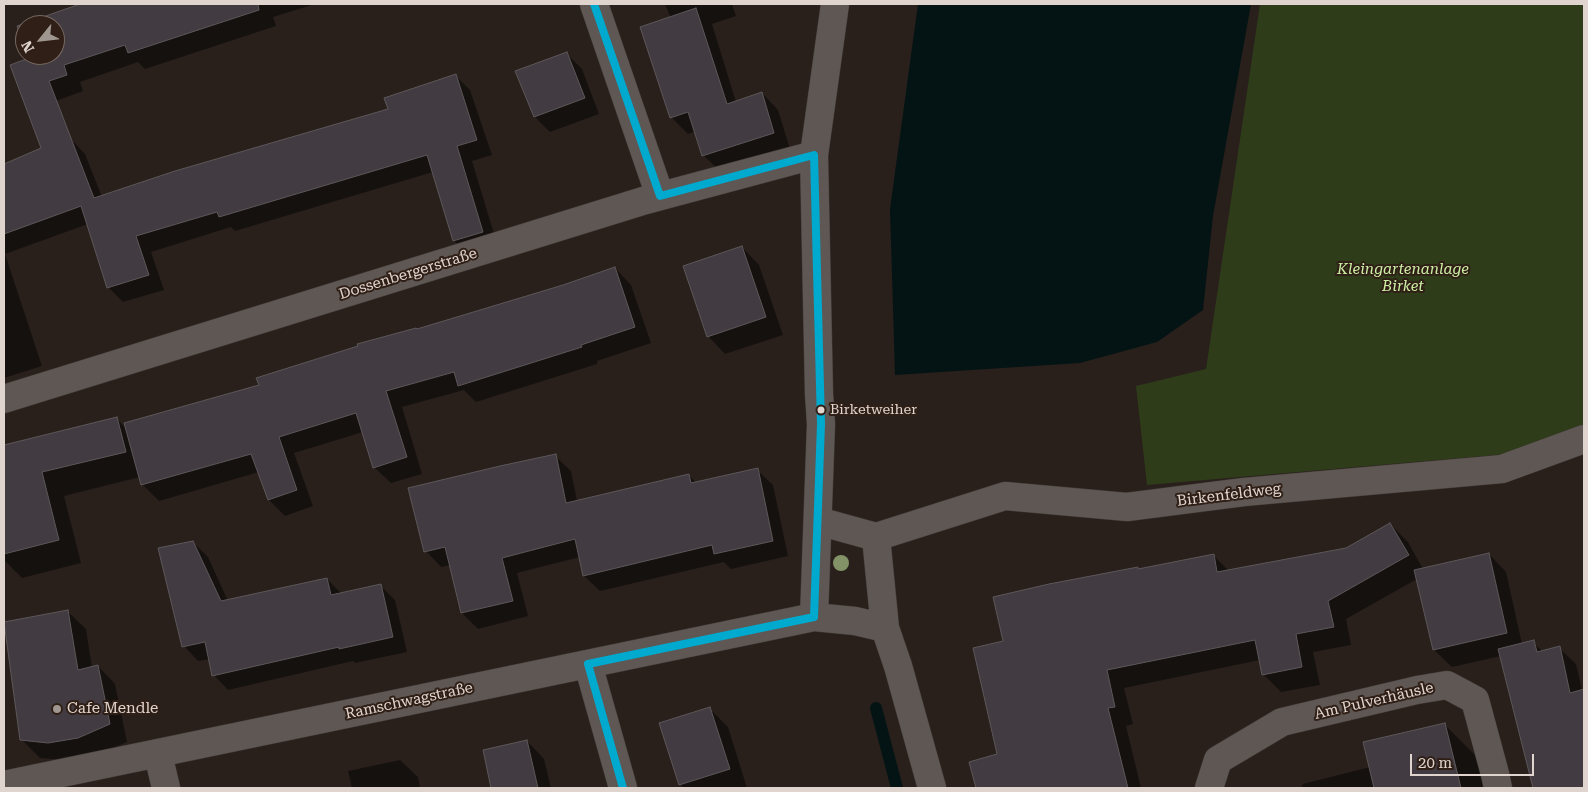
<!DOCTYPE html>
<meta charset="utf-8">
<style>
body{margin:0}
#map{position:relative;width:1588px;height:792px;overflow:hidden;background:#29201c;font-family:"Roboto Serif",serif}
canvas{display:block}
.frame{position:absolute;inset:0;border:5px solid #e0d5ce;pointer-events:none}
.north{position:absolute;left:15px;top:15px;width:50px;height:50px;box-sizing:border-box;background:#2f1f16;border:1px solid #766860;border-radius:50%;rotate:241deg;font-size:14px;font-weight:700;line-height:20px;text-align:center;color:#e0d5ce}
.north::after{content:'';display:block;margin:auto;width:18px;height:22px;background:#a09690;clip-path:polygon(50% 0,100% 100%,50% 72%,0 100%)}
.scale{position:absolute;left:1410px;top:754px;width:124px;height:22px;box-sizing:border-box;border:2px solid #e0d5ce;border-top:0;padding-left:6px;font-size:15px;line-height:18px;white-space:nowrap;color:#e0d5ce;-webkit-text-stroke:4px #2f1f16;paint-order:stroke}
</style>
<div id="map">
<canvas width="1588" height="792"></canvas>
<div class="frame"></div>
<div class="north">N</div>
<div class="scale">20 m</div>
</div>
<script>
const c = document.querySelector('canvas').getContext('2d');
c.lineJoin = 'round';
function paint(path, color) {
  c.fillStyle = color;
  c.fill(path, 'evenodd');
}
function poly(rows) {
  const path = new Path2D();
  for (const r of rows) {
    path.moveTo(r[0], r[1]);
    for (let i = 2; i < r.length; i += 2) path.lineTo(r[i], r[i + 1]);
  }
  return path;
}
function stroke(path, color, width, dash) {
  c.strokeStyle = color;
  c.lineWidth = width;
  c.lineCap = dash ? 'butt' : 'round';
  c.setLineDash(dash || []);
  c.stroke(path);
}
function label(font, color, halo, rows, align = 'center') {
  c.font = font + ' "Roboto Serif",serif';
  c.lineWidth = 4;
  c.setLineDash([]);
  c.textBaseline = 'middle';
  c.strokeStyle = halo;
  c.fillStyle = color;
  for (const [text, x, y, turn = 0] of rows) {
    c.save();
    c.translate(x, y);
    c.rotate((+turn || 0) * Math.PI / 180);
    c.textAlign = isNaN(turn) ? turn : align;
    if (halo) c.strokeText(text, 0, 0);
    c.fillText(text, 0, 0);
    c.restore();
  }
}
const green = poly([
 [1260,4,1584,4,1584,426,1507,454,1147,485,1136,386,1206,369]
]);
const water = poly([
 [918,4,1251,4,1213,216,1203,310,1157,342,1080,363,895,375,890,209]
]);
const shadow = poly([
 [94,4,315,4,273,17,276,26,145,69,138,62,80,82,83,91,56,101,29,55,55,55,55,25,25,25,25,44,19,27],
 [665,4,732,4,736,16,712,24,736,102,762,93,778,110,790,149,720,171,703,155,696,131,688,134,672,118,642,28,671,18],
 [566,53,582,69,599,114,550,132,535,117,517,72],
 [455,75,470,90,492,155,472,161,498,247,470,256,454,241,433,172,235,231,231,227,151,252,164,290,123,302,108,287,88,224,5,254,42,366,4,378,4,165,70,138,85,154,102,197,390,110],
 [742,247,759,265,783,335,725,354,708,336],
 [615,268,631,285,651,343,597,361,597,364,476,402,464,390,402,407,422,474,391,483,374,467,363,432,294,453,313,506,285,516,269,500,259,472,159,501,142,484,140,477,64,496,81,563,22,578,4,560,4,446,116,418,127,429,260,385,417,330,563,286],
 [555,456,571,471,577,501,689,475,696,483,757,470,773,485,788,556,731,569,724,562,600,591,584,576,580,557,517,573,528,616,478,629,462,613,451,565,441,567,426,551],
 [1390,524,1408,542,1423,569,1489,554,1506,572,1522,644,1533,642,1543,652,1559,648,1576,664,1582,690,1584,693,1584,788,1534,788,1501,656,1452,667,1434,650,1417,579,1346,619,1351,645,1313,652,1320,685,1281,692,1263,674,1260,660,1124,688,1133,724,1126,726,1141,788,977,788,970,762,998,755,1005,642,1139,570,1213,555,1229,571,1347,549],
 [193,542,208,557,228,601,327,579,342,594,380,585,395,600,407,652,355,663,353,661,228,690,214,675,210,659,198,661,184,646],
 [68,612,86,629,92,668,98,666,115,684,127,742,96,755,66,760,40,758,22,740,14,682,4,623],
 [710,709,728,727,747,788,684,788,680,784],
 [1444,724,1480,760,1487,788,1301,788,1303,784,1370,767],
 [527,741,544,759,551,788,493,788,484,751],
 [400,760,418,777,420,788,352,788,348,771]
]);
const stream = poly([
 [876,708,897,788]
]);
const building = poly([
 [80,4,258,4,259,10,128,53,125,45,64,65,67,75,49,81,94,198,175,171,388,109,384,98,456,74,477,140,457,146,483,232,453,241,427,155,219,217,217,212,136,236,149,275,107,288,81,206,4,234,4,164,41,148,10,65,29,58,28,55,55,55,55,25,25,25,25,48,17,26,80,4],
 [696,8,727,104,762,92,774,133,702,156,688,112,670,118,640,27,696,8],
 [567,52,585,98,534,117,515,71,567,52],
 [742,246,766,317,707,337,683,266,742,246],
 [615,267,635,327,581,345,582,347,458,386,454,372,386,391,407,457,373,468,356,413,279,437,297,490,268,500,251,454,141,485,124,423,259,385,256,378,358,346,357,344,416,328,417,329,563,285,615,267],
 [117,417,126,452,42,472,59,540,4,554,4,445,117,417],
 [556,454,566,503,689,474,691,483,758,468,773,541,714,554,712,545,583,576,575,539,502,558,513,601,461,613,445,547,424,552,408,488,500,466,556,454],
 [1390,523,1409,555,1328,601,1334,627,1296,634,1302,667,1262,675,1255,640,1107,670,1115,707,1108,708,1128,788,976,788,969,762,997,754,973,648,1003,641,993,597,1049,584,1138,567,1138,569,1214,554,1217,572,1346,548,1390,523],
 [193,541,221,601,327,578,331,595,381,584,393,637,339,649,339,647,212,676,205,642,182,647,158,548,193,541],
 [1489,553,1507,633,1433,650,1414,570,1489,553],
 [68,610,78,670,98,665,110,724,78,738,48,743,20,740,4,622,68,610],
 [1534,640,1537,652,1560,646,1570,693,1584,689,1584,788,1533,788,1498,649,1534,640],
 [710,707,730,769,679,785,659,723,710,707],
 [1445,723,1461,788,1374,788,1363,742,1445,723],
 [527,740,538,788,491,788,483,750,527,740]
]);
const minor = poly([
 [594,4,660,196],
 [4,399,646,200,814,155],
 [818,521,876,537],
 [814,617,821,424,819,394,814,155,835,4],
 [885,628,876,537,1005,496,1127,507,1244,492,1502,469,1584,439],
 [588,664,623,788],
 [158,754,166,788],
 [4,785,814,617,855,621,885,628,898,666,932,788],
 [1209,788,1218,760,1282,722,1417,690,1447,685,1475,700,1495,774,1498,788]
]);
const bus1 = poly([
 [594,4,660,196,814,155,821,424,814,617,588,664,623,788]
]);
const trees = [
 [841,563]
];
const markers = [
 [821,410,4.5,"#e0d5ce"],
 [57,709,5,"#a09690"]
];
const busNames = [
 ["Birketweiher",830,410]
];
const parkNames = [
 ["Kleingartenanlage",1403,270],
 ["Birket",1403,287]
];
const streetNames = [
 ["Dossenbergerstraße",408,274,-17],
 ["Birkenfeldweg",1229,495,-7],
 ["Ramschwagstraße",409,701,-12],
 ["Am Pulverhäusle",1374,701,-13]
];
const poiNames = [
 ["Cafe Mendle",67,709]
];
paint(green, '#2e3c19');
paint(water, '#041414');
paint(shadow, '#0007');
stroke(stream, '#041414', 12);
paint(building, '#423c42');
stroke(building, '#5c5759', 1);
stroke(minor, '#423b37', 29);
stroke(minor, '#5e5753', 28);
stroke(bus1, '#00a9ce', 8);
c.fillStyle = '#839267';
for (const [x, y] of trees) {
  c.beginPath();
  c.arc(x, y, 8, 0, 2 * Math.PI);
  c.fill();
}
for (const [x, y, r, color] of markers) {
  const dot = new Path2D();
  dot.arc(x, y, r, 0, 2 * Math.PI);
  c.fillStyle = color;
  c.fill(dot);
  stroke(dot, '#2f1f16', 2);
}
label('14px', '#e0d5ce', '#2f1f16', busNames, 'left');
label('italic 15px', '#cdf0a4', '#2f1f16', parkNames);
label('15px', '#e0d5ce', '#2f1f16', streetNames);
label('15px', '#e0d5ce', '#2f1f16', poiNames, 'left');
</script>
